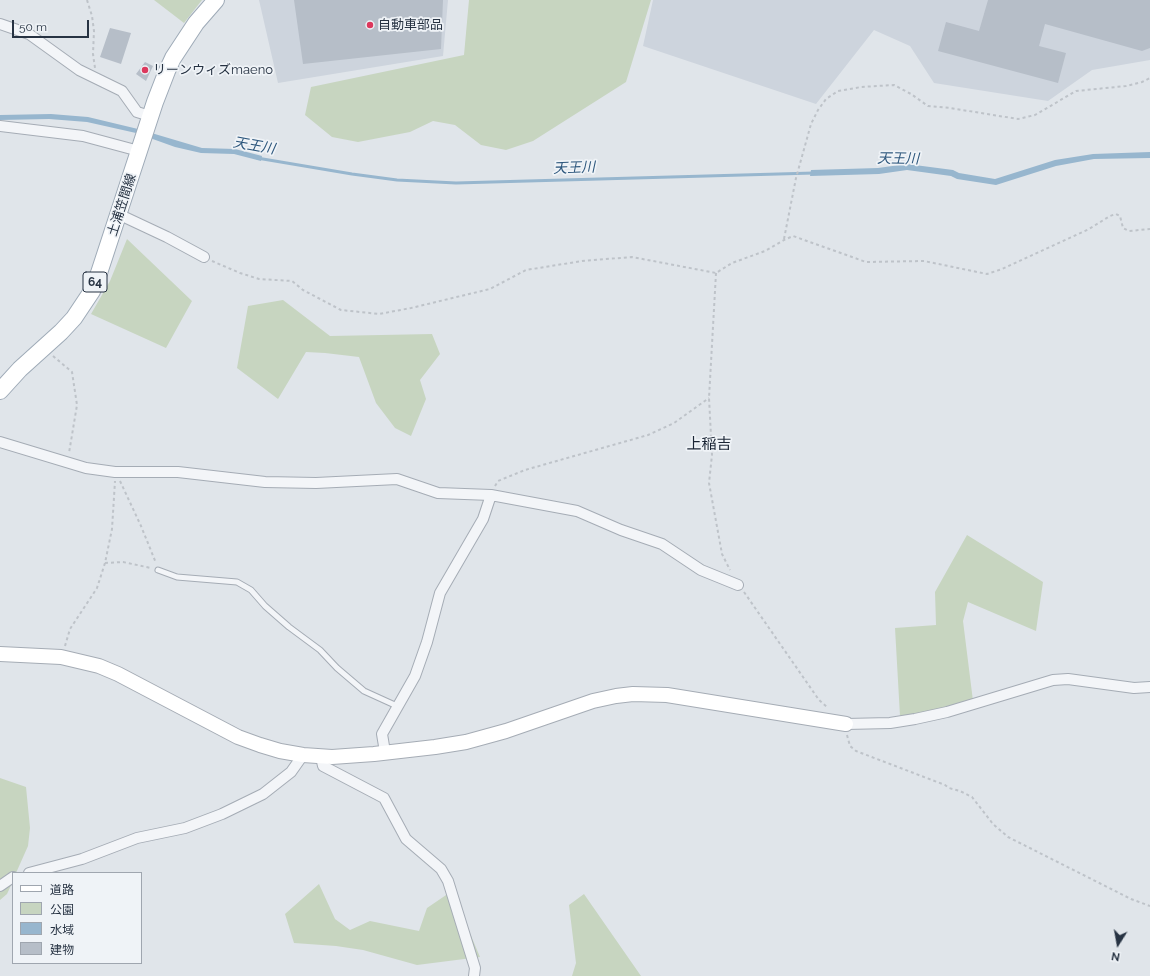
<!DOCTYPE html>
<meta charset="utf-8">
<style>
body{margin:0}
#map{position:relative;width:1150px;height:976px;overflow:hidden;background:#e0e5ea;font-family:Raleway,"Noto Sans JP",sans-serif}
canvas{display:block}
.legend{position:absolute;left:12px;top:872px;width:130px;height:92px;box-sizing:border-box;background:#eff3f7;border:1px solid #9fa6af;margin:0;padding:5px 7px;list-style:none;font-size:12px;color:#273343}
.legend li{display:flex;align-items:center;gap:8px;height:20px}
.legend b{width:20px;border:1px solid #9fa6af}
.north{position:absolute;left:1098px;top:924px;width:40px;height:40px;-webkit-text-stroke:3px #eff3f7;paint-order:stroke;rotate:191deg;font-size:11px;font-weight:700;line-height:16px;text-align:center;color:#273343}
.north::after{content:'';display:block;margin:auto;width:14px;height:18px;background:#273343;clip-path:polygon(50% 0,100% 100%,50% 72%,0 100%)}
.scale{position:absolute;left:12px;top:20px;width:77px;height:18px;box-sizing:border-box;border:2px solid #273343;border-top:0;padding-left:5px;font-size:12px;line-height:14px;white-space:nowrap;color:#273343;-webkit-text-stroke:3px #eff3f7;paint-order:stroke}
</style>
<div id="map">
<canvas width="1150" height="976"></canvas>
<ul class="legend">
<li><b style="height:5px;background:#fff"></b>道路</li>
<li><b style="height:11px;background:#c7d5c0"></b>公園</li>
<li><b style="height:11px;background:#97b6ce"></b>水域</li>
<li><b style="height:11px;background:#b6bec8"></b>建物</li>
</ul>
<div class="north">N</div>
<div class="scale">50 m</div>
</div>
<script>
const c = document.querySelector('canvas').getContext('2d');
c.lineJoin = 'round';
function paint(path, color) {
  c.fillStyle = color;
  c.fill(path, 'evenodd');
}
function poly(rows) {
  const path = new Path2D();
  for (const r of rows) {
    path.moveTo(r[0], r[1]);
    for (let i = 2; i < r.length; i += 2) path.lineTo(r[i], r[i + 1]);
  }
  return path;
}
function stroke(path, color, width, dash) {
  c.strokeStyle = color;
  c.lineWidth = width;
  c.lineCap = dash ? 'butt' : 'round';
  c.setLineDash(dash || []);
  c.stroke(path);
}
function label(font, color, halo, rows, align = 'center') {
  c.font = font + ' Raleway,"Noto Sans JP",sans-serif';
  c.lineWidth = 3.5;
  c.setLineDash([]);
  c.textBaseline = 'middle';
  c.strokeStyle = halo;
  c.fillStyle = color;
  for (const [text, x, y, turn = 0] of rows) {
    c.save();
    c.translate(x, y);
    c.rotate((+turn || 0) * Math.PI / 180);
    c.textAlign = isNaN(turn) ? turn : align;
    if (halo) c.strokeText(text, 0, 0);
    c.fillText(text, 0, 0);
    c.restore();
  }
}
const built = poly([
 [259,0,448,0,443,56,278,83],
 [653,0,1150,0,1150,60,1092,70,1048,101,934,83,910,46,874,30,816,104,643,46]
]);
const green = poly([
 [154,0,202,0,184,23],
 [469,0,651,0,626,82,533,141,506,150,481,145,455,125,433,121,410,132,358,142,332,137,305,115,311,87,464,55],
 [127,239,192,301,166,348,91,314,110,281],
 [283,300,330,336,432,334,440,354,420,380,426,399,411,436,395,428,376,403,359,357,325,353,306,352,278,399,237,368,248,306],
 [967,535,1043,582,1036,631,968,602,963,621,973,701,942,710,900,716,895,628,936,625,935,592],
 [0,778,26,787,30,828,28,846,16,873,13,873,13,881,7,894,0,900],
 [319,884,335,919,350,930,370,921,419,931,427,908,452,891,480,957,417,965,363,950,336,946,294,943,285,914],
 [584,894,641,976,572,976,576,963,569,905]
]);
const water = poly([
 [51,114,88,117,138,129,202,148,235,149,262,156,261,161,234,154,201,153,175,147,136,133,87,122,49,119,0,120,0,115],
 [1150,152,1150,158,1094,159,1056,166,996,185,957,179,951,176,907,170,879,174,810,176,811,170,878,168,907,164,953,170,959,173,995,179,1055,160,1093,154]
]);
const stream = poly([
 [257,158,352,174,397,180,456,183,814,173]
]);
const building = poly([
 [294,0,443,0,441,49,303,64],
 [988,0,1150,0,1150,48,1142,51,1045,24,1039,46,1066,53,1058,83,938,51,946,22,979,31],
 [110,28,131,33,121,64,100,57],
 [145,62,153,66,146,81,136,74]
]);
const path = poly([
 [87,0,92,16,94,31,93,54,95,68],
 [784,239,796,178,811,124,818,110,826,99,838,91,861,87,894,85,911,94,928,106,950,108,1018,119,1035,115,1076,91,1126,86,1142,82,1150,78],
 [212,261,240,273,259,279,292,281,303,290,341,310,379,314,411,308,490,289,526,270,582,261,632,257,716,273,732,263,765,251,784,240,793,236,866,262,924,261,987,274,1002,269,1089,229,1110,216,1116,214,1120,216,1123,228,1129,231,1150,229],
 [716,273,709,398,712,455,709,483,722,554,730,570],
 [53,356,72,372,77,405,69,453],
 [120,481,141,526,156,563],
 [495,486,498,481,525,470,648,435,674,423,709,398],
 [105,563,123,562,151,568],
 [744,592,819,700,828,708],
 [65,646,70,629,97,588,105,563,112,529,115,481],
 [847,735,850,746,856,751,945,785,949,788,960,791,972,797,993,824,1008,837,1131,899,1150,906]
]);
const lane = poly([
 [158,570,177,577,237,582,251,590,265,606,289,627,320,650,337,668,364,691,397,706]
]);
const street = poly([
 [0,24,29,34,79,70,122,91,137,112,150,116],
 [0,126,83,136,139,151],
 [118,214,167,237,204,257],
 [0,442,86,468,115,472,178,472,265,482,316,483,397,479,438,493,491,495,577,511,621,530,662,544,701,570,738,585],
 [846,724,890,723,915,719,947,712,1053,680,1068,679,1134,688,1150,687],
 [385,752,382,734,415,676,427,642,440,593,483,519,491,495],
 [321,757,323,766,384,798,406,839,441,869,448,881,475,968,474,976],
 [29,873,82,859,137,838,185,828,222,814,263,794,291,772,303,755],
 [0,886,13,877]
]);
const secondary = poly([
 [0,654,61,657,99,666,118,674,238,737,260,745,280,751,303,755,332,757,374,754,435,747,466,742,506,731,593,701,616,696,633,694,667,695,846,724]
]);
const primary = poly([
 [0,391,20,369,61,332,74,318,92,291,99,273,155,102,167,71,173,58,196,23,216,0]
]);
const markers = [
 [370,25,4,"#dc385d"],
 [145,70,4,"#dc385d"]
];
const shields = [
 [95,282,24]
];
const shieldNames = [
 ["64",95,282]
];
const poiNames = [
 ["自動車部品",378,25],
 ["リーンウィズmaeno",153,70]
];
const streetNames = [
 ["土浦笠間線",122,205,-72]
];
const waterNames = [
 ["天王川",254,146,10],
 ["天王川",898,159,1],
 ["天王川",574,168,-2]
];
const quarterNames = [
 ["上稲吉",709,444]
];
paint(built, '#cdd4dd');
paint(green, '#c7d5c0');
paint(water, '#97b6ce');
stroke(stream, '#97b6ce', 3);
paint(building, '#b6bec8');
stroke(lane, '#a5acb5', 7);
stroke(street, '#a5acb5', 12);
stroke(secondary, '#a5acb5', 16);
stroke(primary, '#9eaab7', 18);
stroke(path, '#bec3c9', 2, [3, 3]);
stroke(lane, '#f3f5f8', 5);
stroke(street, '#f3f5f8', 10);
stroke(secondary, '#fff', 14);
stroke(primary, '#fff', 16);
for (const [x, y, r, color] of markers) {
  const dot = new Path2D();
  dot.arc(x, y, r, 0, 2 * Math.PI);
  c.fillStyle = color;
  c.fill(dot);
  stroke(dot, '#eff3f7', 1.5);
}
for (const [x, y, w] of shields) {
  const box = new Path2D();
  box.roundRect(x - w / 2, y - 10, w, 20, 3);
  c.fillStyle = '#eff3f7';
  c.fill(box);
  stroke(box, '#273343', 1);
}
label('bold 12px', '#273343', null, shieldNames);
label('13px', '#273343', '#eff3f7', poiNames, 'left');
label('13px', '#273343', '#eff3f7', streetNames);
label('italic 14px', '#2c567c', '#eff3f7', waterNames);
label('15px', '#192434', '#eff3f7', quarterNames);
</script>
